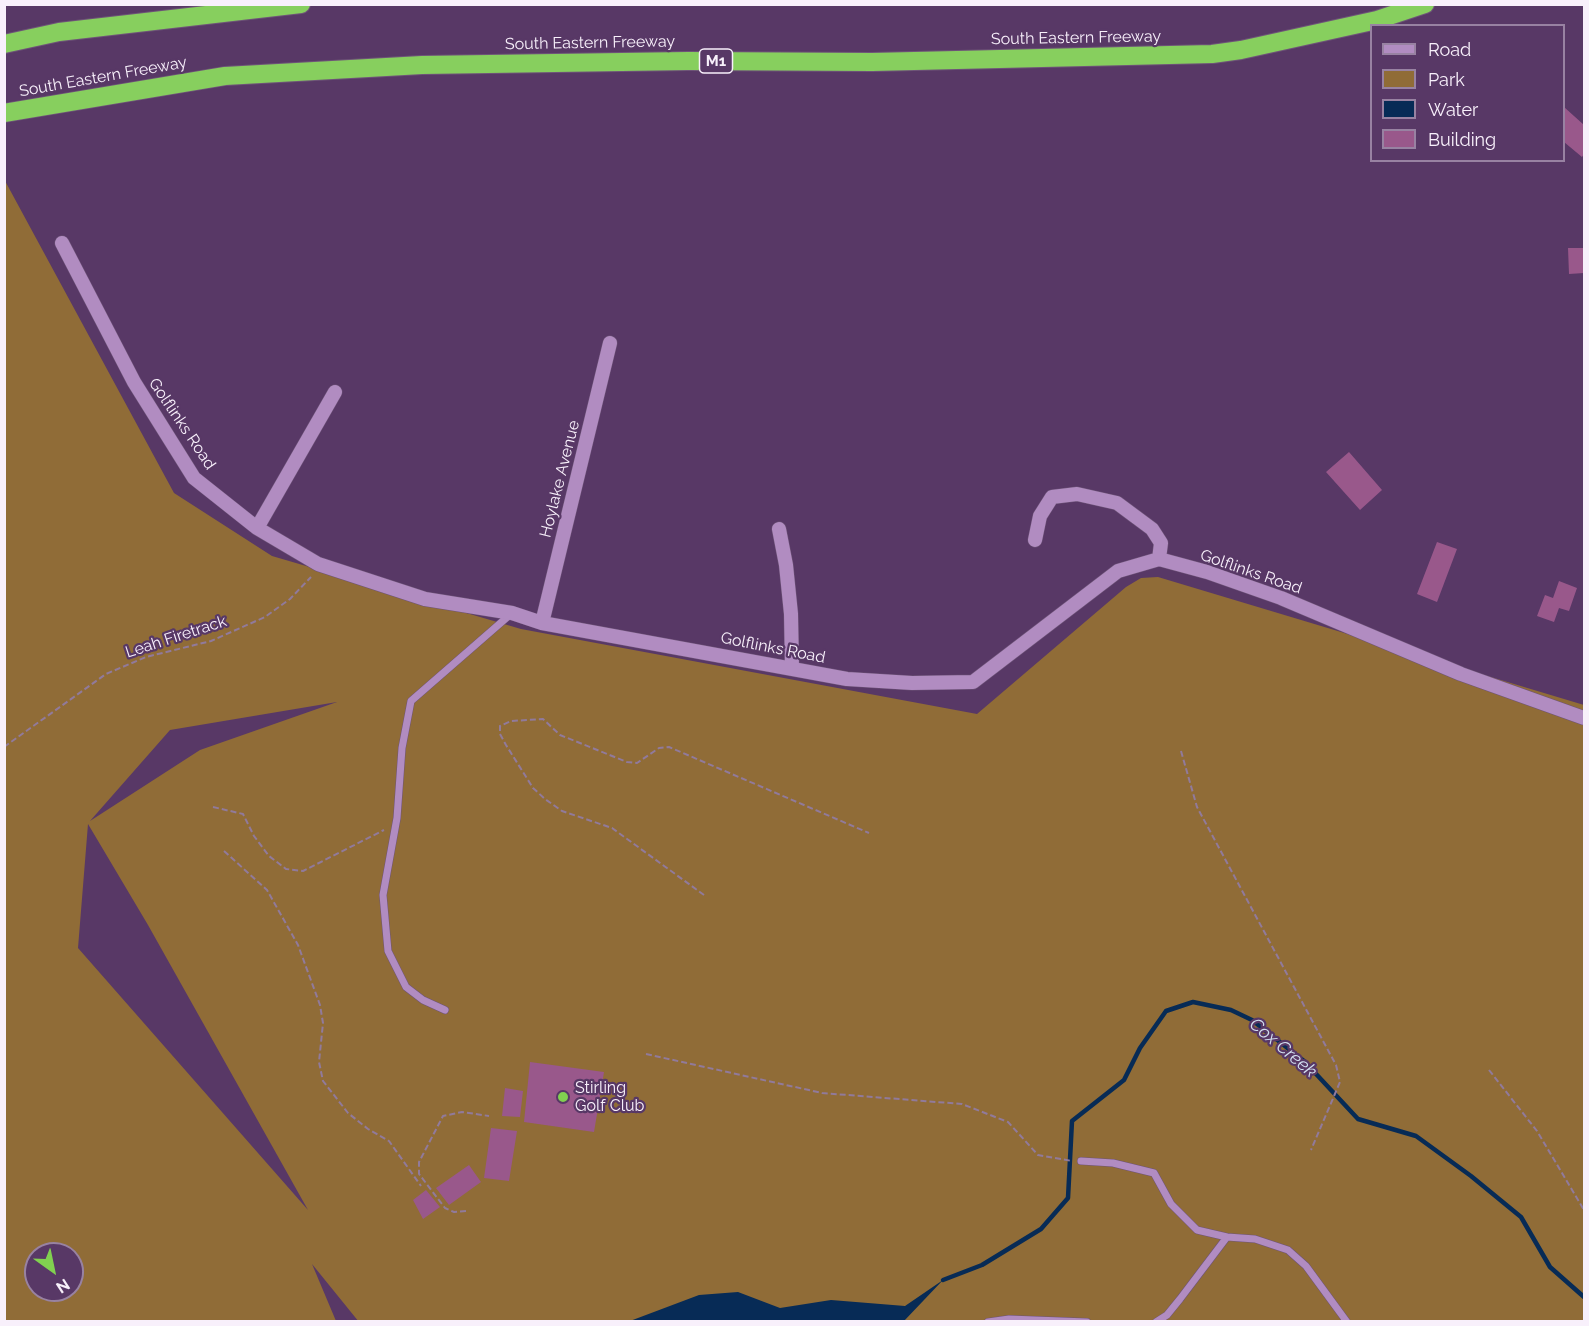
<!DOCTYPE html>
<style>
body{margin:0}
#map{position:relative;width:1589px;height:1326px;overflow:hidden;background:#583866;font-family:Raleway,sans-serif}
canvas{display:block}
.frame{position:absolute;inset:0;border:6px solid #f8f0fb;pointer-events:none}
.legend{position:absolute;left:1370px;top:24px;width:195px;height:138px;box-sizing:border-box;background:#583866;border:2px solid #9882a2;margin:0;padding:8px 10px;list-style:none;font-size:18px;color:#f8f0fb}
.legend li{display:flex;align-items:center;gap:12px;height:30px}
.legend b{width:30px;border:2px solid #9882a2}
.north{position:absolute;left:24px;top:1242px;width:60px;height:60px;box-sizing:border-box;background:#583866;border:2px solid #9882a2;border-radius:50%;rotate:147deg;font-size:16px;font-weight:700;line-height:24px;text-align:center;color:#f8f0fb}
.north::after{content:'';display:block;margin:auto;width:21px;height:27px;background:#81d050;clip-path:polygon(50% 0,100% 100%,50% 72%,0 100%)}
</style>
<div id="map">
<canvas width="1589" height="1326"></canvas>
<div class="frame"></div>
<ul class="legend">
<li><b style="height:8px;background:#b18cc1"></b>Road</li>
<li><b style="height:16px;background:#906c37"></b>Park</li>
<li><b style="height:16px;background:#072b56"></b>Water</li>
<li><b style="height:16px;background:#99588b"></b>Building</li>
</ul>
<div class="north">N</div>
</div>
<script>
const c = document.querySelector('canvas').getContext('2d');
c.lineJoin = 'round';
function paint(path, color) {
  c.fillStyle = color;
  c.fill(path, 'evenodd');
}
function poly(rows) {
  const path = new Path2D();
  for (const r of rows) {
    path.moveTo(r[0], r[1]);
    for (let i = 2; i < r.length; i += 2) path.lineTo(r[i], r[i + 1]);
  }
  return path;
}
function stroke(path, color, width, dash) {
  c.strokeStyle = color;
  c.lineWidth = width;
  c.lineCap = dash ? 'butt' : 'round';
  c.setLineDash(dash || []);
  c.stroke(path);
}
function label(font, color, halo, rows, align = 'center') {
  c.font = font + ' Raleway,sans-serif';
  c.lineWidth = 4.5;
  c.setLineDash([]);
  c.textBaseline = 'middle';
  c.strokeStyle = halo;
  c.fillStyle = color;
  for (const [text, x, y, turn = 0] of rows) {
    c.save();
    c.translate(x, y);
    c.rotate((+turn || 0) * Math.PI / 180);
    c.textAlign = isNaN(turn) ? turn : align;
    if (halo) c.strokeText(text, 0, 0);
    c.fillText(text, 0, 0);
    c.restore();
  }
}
const green = poly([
 [4,179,174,493,272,556,521,629,977,714,1126,587,1141,578,1158,577,1584,705,1584,1321,359,1322,312,1264,336,1321,5,1321],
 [337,702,200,750,90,821,170,730],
 [88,824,148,925,308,1210,78,948],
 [36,1254,72,1254,72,1290,36,1290]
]);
const water = poly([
 [943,1280,904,1321,630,1321,699,1295,738,1292,780,1308,831,1300,905,1306]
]);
const stream = poly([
 [943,1280,982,1265,1041,1229,1068,1198,1072,1121,1124,1080,1140,1048,1166,1011,1193,1002,1231,1010,1252,1020,1304,1061,1358,1119,1416,1136,1471,1176,1521,1217,1550,1267,1584,1297]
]);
const building = poly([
 [1564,107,1584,125,1584,154,1582,157,1564,142],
 [1568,248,1584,248,1584,273,1569,274],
 [1349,452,1382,490,1360,510,1326,472],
 [1437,542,1457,549,1437,602,1417,594],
 [1559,581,1577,588,1569,611,1559,608,1554,622,1537,616,1545,595,1553,598],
 [530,1062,604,1072,594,1132,524,1122],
 [505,1088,523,1091,520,1117,502,1116],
 [491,1128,517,1131,509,1181,484,1178],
 [469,1165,481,1182,449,1205,436,1188],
 [426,1190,440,1207,423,1219,413,1200]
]);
const path = poly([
 [4,747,106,674,146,657,211,641,265,617,290,599,311,577],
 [1181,751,1197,807,1336,1065,1340,1082,1311,1150],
 [213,807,243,814,254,836,269,856,286,869,303,871,384,830],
 [224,851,267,890,298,945,320,1005,323,1023,319,1062,323,1081,348,1113,368,1129,389,1141,421,1186],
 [704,895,612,828,562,811,545,799,533,788,506,745,500,734,500,726,511,721,543,719,560,735,627,762,637,763,659,748,669,747,869,833],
 [646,1054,822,1093,962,1104,1008,1122,1038,1155,1072,1161],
 [1489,1070,1537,1131,1584,1210],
 [466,1211,454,1212,445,1208,419,1174,419,1162,443,1116,462,1112,489,1116]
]);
const service = poly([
 [445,1010,423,1000,406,987,388,951,383,895,397,818,402,748,411,701,512,613],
 [1081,1161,1113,1163,1154,1173,1171,1204,1197,1230,1227,1237],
 [988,1322,1009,1319,1087,1322],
 [1156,1322,1167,1315,1180,1299,1227,1237,1255,1239,1288,1250,1306,1266,1347,1322]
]);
const minor = poly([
 [62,243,134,382,194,478,257,528,318,564,425,599,512,613,542,623,847,679,912,683,973,682,1118,571,1159,559,1207,572,1281,598,1461,674,1584,718],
 [257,528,335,392],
 [779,529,786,565,791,614,792,667],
 [1035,540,1040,516,1052,497,1077,494,1117,503,1152,529,1161,543,1159,559],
 [542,623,610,343]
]);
const motorway = poly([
 [4,44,59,32,301,4],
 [4,113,225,76,422,65,688,61,872,62,1212,54,1241,50,1377,20,1425,4]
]);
const markers = [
 [563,1097,6,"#81d050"]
];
const shields = [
 [716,61,33]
];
const shieldNames = [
 ["M1",716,61]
];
const streetNames = [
 ["South Eastern Freeway",1076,38,-1],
 ["South Eastern Freeway",590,43,-1],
 ["South Eastern Freeway",103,77,-10],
 ["Golflinks Road",182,424,56],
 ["Hoylake Avenue",560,479,-76],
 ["Golflinks Road",1251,572,19],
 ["Leah Firetrack",176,637,-18],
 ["Golflinks Road",773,648,11]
];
const poiNames = [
 ["Stirling",575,1088],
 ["Golf Club",575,1106]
];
const waterNames = [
 ["Cox Creek",1283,1048,40]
];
paint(green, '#906c37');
paint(water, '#072b56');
stroke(stream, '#072b56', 4.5);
paint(building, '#99588b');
stroke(service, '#6e5478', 8);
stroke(minor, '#6e5478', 15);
stroke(motorway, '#6e5478', 20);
stroke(path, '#917a9b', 2, [6, 3]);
stroke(service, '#b18cc1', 7);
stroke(minor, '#b18cc1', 14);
stroke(motorway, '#87cf5e', 18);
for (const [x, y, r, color] of markers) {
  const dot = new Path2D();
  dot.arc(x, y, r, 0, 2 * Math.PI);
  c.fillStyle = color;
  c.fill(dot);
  stroke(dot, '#583866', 2);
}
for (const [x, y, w] of shields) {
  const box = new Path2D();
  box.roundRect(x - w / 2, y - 12, w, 24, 4.5);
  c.fillStyle = '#583866';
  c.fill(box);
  stroke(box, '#f8f0fb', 1.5);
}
label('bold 15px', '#f8f0fb', null, shieldNames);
label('16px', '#f8f0fb', '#583866', streetNames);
label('16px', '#f8f0fb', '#583866', poiNames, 'left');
label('italic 18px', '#d2dff0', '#583866', waterNames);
</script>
